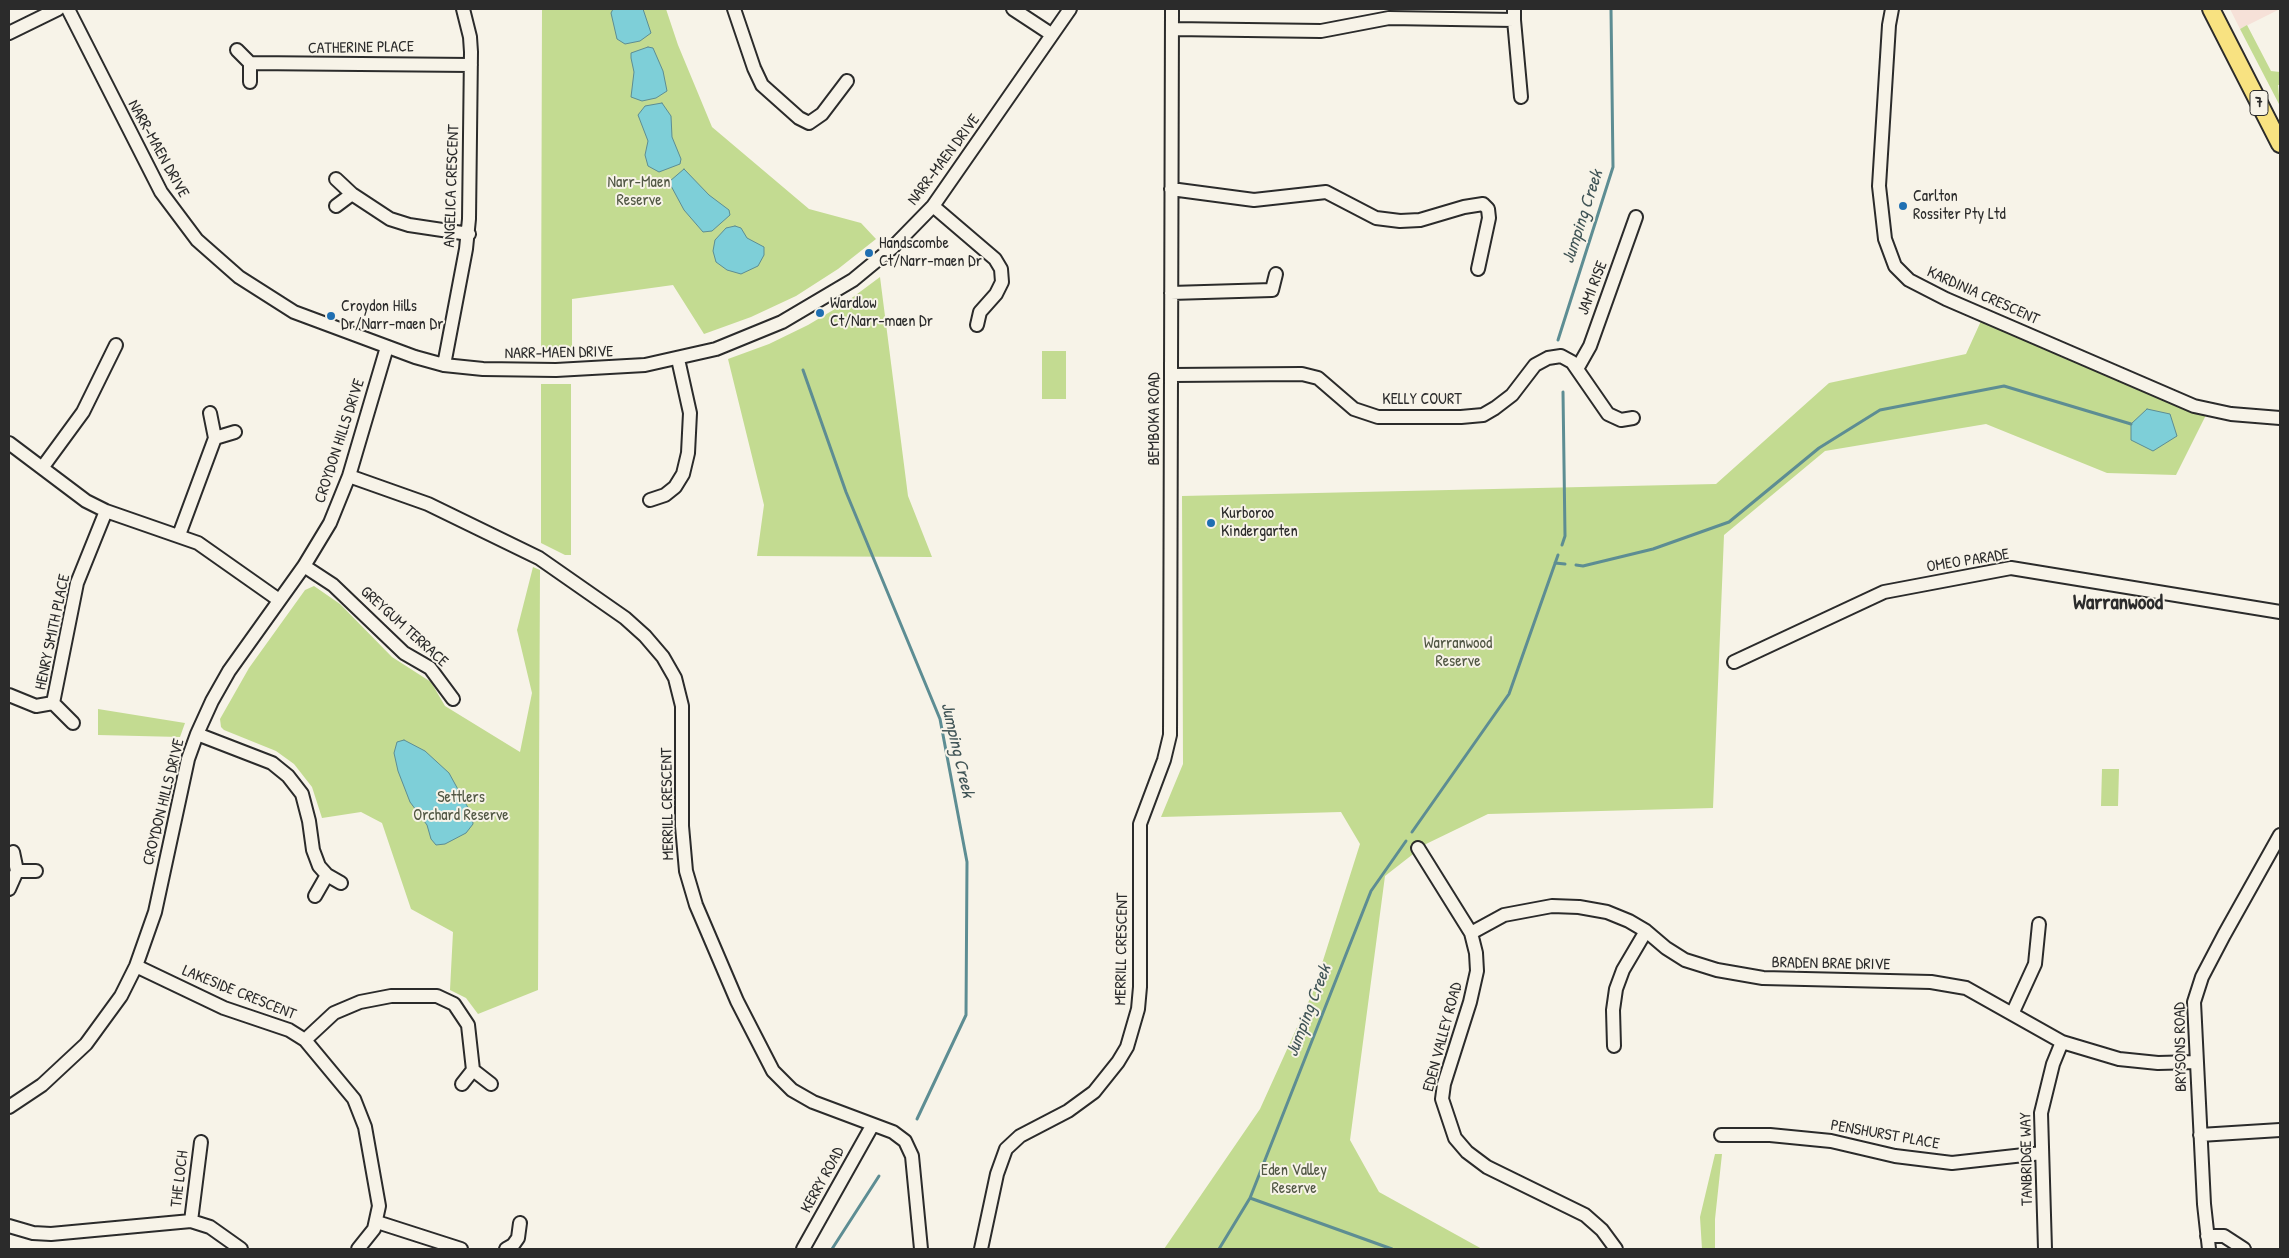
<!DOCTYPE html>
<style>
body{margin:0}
#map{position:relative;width:2289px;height:1258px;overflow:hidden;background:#f7f3e8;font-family:"Patrick Hand",sans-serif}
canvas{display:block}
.frame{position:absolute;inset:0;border:10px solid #2b2b2b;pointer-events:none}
</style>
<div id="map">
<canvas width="2289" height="1258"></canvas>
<div class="frame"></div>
</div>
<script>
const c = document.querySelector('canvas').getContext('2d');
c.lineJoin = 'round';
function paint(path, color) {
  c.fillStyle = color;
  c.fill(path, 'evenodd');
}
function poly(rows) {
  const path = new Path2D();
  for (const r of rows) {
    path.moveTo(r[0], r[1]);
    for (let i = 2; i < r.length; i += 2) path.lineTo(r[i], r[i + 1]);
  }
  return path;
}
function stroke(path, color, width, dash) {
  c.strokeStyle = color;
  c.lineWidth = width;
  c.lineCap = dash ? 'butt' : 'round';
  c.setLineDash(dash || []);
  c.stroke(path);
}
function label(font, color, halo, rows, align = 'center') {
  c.font = font + ' "Patrick Hand",sans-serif';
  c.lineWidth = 4;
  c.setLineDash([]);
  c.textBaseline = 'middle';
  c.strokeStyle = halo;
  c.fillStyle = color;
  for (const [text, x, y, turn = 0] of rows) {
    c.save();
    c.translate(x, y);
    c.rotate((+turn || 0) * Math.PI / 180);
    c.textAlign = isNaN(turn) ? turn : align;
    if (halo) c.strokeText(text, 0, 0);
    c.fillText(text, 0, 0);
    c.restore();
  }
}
const built = poly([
 [2230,9,2280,9,2240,29]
]);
const green = poly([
 [542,9,666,9,678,45,712,127,809,209,861,223,876,239,838,269,796,296,751,317,704,334,673,285,572,299,572,353,541,353],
 [2247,25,2271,71,2280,72,2280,85,2278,85,2280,106,2240,29],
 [880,277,908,496,932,557,757,556,764,505,728,359,769,344,808,325,845,303],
 [1981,321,2121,380,2209,409,2176,475,2107,473,1986,424,1825,451,1724,535,1713,808,1488,814,1426,844,1385,876,1350,1140,1379,1192,1482,1249,1164,1249,1260,1109,1313,992,1360,844,1341,812,1161,817,1183,764,1182,496,1716,484,1829,383,1966,354],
 [1042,351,1066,351,1066,399,1042,399],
 [541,384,571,384,571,555,565,555,541,543],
 [533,567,540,570,538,990,478,1014,466,998,450,990,453,932,411,909,382,823,361,812,322,818,312,787,294,764,276,751,224,730,221,727,220,719,249,668,305,590,314,586,340,604,392,657,431,682,445,706,520,752,532,693,517,630],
 [98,709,185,723,180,737,98,735],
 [2102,769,2119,769,2118,806,2101,806],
 [1715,1154,1722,1154,1715,1219,1715,1249,1702,1249,1700,1217]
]);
const water = poly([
 [613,9,643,9,651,33,640,41,625,44,617,39,611,13,613,9],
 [648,47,653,48,663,71,667,91,656,98,642,101,631,97,634,72,631,58,631,53,648,47],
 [662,103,671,116,672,137,681,159,680,164,659,172,648,166,645,155,648,141,638,115,645,106,662,103],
 [684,169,709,195,729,210,730,215,712,231,703,232,684,210,670,184,670,181,684,169],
 [735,226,741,228,747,238,764,247,764,255,758,266,741,274,727,270,716,262,713,251,715,240,726,228,735,226],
 [2147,409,2170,414,2177,436,2153,451,2131,440,2131,424,2147,409],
 [404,740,425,751,449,773,472,815,473,824,466,833,445,844,436,845,431,839,427,825,410,802,398,771,394,753,397,742,404,740]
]);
const stream = poly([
 [1558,340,1613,167,1611,9],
 [803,370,846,492,940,719,967,862,966,1015,917,1119],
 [1562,545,1565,536,1563,392],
 [1555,563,1565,564],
 [1576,565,1583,566,1653,549,1729,522,1819,448,1880,410,2004,386,2131,424],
 [1412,832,1509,694,1558,555],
 [1250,1198,1392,1249],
 [832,1249,879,1176],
 [1219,1249,1250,1198,1371,891,1406,841]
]);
const minor = poly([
 [68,9,161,192,197,240,239,277,294,312,415,357,444,365,483,369,556,370,645,365,716,349,782,322,853,280,893,247,933,206,1070,9],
 [734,9,754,68,762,85,799,118,809,123,822,114,847,81],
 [1013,9,1051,34],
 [1892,9,1889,25,1879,186,1885,239,1895,266,1909,280,1946,299,2194,406,2231,414,2280,418],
 [1514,20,1521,97],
 [1173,29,1321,31,1389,18,1514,20,1514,9],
 [9,33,58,9],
 [237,50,250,63,250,82],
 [250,63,471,65],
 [336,179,352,194,390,219,409,225,469,234],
 [1171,189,1254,200,1326,192,1376,218,1400,221,1420,220,1464,207,1483,204,1488,209,1489,218,1478,269],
 [336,206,352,194],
 [933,206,995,259,1001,269,1002,282,996,294,980,312,977,325],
 [1171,293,1272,290,1276,274],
 [444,365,466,249,469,219,471,52,470,37,463,9],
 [1577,369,1590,346,1636,217],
 [1172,375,1302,374,1318,378,1354,409,1378,417,1461,417,1483,415,1495,408,1512,395,1535,365,1548,358,1561,356,1572,362,1608,414,1621,420,1633,418],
 [210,413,215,438,235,432],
 [9,443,86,501,106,511,198,543,279,600],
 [42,468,83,412,116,345],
 [349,476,428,504,539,558,625,618,645,636,663,657,675,678,682,706,682,826,686,871,696,905,737,1001,773,1071,792,1090,813,1102,893,1132,905,1141,912,1156,921,1249],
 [650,500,665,495,675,487,683,474,688,453,690,413,678,359],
 [179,535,215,438],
 [304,566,333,585,404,653,430,668,453,699],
 [1734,662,1884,592,2011,568,2280,612],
 [9,695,36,706,53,703,77,583,106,511],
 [53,703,73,723],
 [197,734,272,763,288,776,302,794,309,821,313,850,319,866,327,875,341,883],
 [1418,848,1471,933,1476,953,1477,971,1470,1002,1444,1084,1442,1099,1455,1138,1467,1152,1487,1167,1585,1215,1602,1230,1616,1249],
 [13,852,17,871,36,871],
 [9,889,17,871],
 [315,896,327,875],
 [1471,933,1504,915,1552,906,1579,907,1607,912,1629,921,1646,931,1666,948,1685,960,1717,970,1763,978,1931,982,1966,988,2062,1042,2119,1059,2158,1063,2196,1062],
 [136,966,224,1008,289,1030,305,1040,354,1099,365,1127,379,1206,374,1229,358,1249],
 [2013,1012,2035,964,2039,924],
 [305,1040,334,1013,360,1002,391,996,437,996,454,1004,468,1025,473,1070],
 [1614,1046,1613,1010,1616,989,1623,970,1646,931],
 [462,1084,473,1070,491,1084],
 [9,1107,42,1085,86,1044,121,996,136,966,155,912,188,759,197,734,212,701,229,671,304,566,330,523,349,476,387,347],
 [1721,1135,1770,1135,1831,1141,1895,1156,1952,1163,2042,1153],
 [2200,1135,2280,1130],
 [191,1221,201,1142],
 [377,1222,461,1249],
 [9,1226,33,1233,51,1234,191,1221,210,1227,241,1249],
 [2207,1236,2224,1236,2244,1249],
 [506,1249,513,1245,518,1238,520,1223],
 [803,1249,872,1126],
 [981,1249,997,1174,1006,1149,1020,1136,1068,1111,1094,1092,1118,1062,1127,1047,1138,1009,1140,987,1140,824,1164,760,1170,735,1172,9],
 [2045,1249,2041,1113,2053,1064,2062,1042],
 [2209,1249,2204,1204,2194,1002,2202,977,2224,935,2280,835]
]);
const major = poly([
 [2211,9,2280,144]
]);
const markers = [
 [1903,206,5,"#1f6fb2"],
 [869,253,5,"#1f6fb2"],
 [820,313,5,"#1f6fb2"],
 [331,316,5,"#1f6fb2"],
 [1211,523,5,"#1f6fb2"]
];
const shields = [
 [2259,103,18]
];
const shieldNames = [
 ["7",2259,103]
];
const streetNames = [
 ["CATHERINE PLACE",361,48,-1],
 ["NARR-MAEN DRIVE",158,149,61],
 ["NARR-MAEN DRIVE",944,160,-53],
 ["ANGELICA CRESCENT",452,186,-88],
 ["JAMI RISE",1593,288,-69],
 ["KARDINIA CRESCENT",1983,296,24],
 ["NARR-MAEN DRIVE",559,353,-1],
 ["KELLY COURT",1422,400],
 ["BEMBOKA ROAD",1155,419,-90],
 ["CROYDON HILLS DRIVE",340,441,-72],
 ["OMEO PARADE",1968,561,-9],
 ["GREYGUM TERRACE",404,627,42],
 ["HENRY SMITH PLACE",53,632,-78],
 ["CROYDON HILLS DRIVE",164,802,-76],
 ["MERRILL CRESCENT",668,804,-91],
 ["MERRILL CRESCENT",1122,949,-89],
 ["BRADEN BRAE DRIVE",1831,964,1],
 ["LAKESIDE CRESCENT",239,993,22],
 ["EDEN VALLEY ROAD",1443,1037,-75],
 ["BRYSONS ROAD",2181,1047,-91],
 ["PENSHURST PLACE",1885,1135,10],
 ["TANBRIDGE WAY",2027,1159,-91],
 ["THE LOCH",180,1179,-83],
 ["KERRY ROAD",823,1180,-61]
];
const parkNames = [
 ["Narr-Maen",639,183],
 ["Reserve",639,201],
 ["Warranwood",1458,644],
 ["Reserve",1458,662],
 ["Settlers",461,798],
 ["Orchard Reserve",461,816],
 ["Eden Valley",1294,1171],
 ["Reserve",1294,1189]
];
const poiNames = [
 ["Carlton",1913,197],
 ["Rossiter Pty Ltd",1913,215],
 ["Handscombe",879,244],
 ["Ct/Narr-maen Dr",879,262],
 ["Wardlow",830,304],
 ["Ct/Narr-maen Dr",830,322],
 ["Croydon Hills",341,307],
 ["Dr/Narr-maen Dr",341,325],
 ["Kurboroo",1221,514],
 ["Kindergarten",1221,532]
];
const waterNames = [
 ["Jumping Creek",1583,217,-72],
 ["Jumping Creek",957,750,77],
 ["Jumping Creek",1309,1011,-69]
];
const districtNames = [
 ["Warranwood",2118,603]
];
paint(built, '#f6e1d8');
paint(green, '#c3db91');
paint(water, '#7ecfd8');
stroke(water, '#5d8d93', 1);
stroke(stream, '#5d8d93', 3);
stroke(minor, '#2b2b2b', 16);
stroke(major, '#2b2b2b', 20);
stroke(minor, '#f7f3e8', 12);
stroke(major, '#f8e281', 16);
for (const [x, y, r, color] of markers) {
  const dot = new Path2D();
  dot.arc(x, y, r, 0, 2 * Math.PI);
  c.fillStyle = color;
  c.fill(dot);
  stroke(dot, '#f7f3e8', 2);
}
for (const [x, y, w] of shields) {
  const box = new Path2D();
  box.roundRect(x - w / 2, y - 12.5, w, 25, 4);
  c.fillStyle = '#f7f3e8';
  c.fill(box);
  stroke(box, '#2b2b2b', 1);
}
label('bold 15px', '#2b2b2b', null, shieldNames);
label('16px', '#2b2b2b', '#f7f3e8', streetNames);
label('16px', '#515744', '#f7f3e8', parkNames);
label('16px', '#2b2b2b', '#f7f3e8', poiNames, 'left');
label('italic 18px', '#405456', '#f7f3e8', waterNames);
label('bold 21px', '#2b2b2b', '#f7f3e8', districtNames);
</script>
